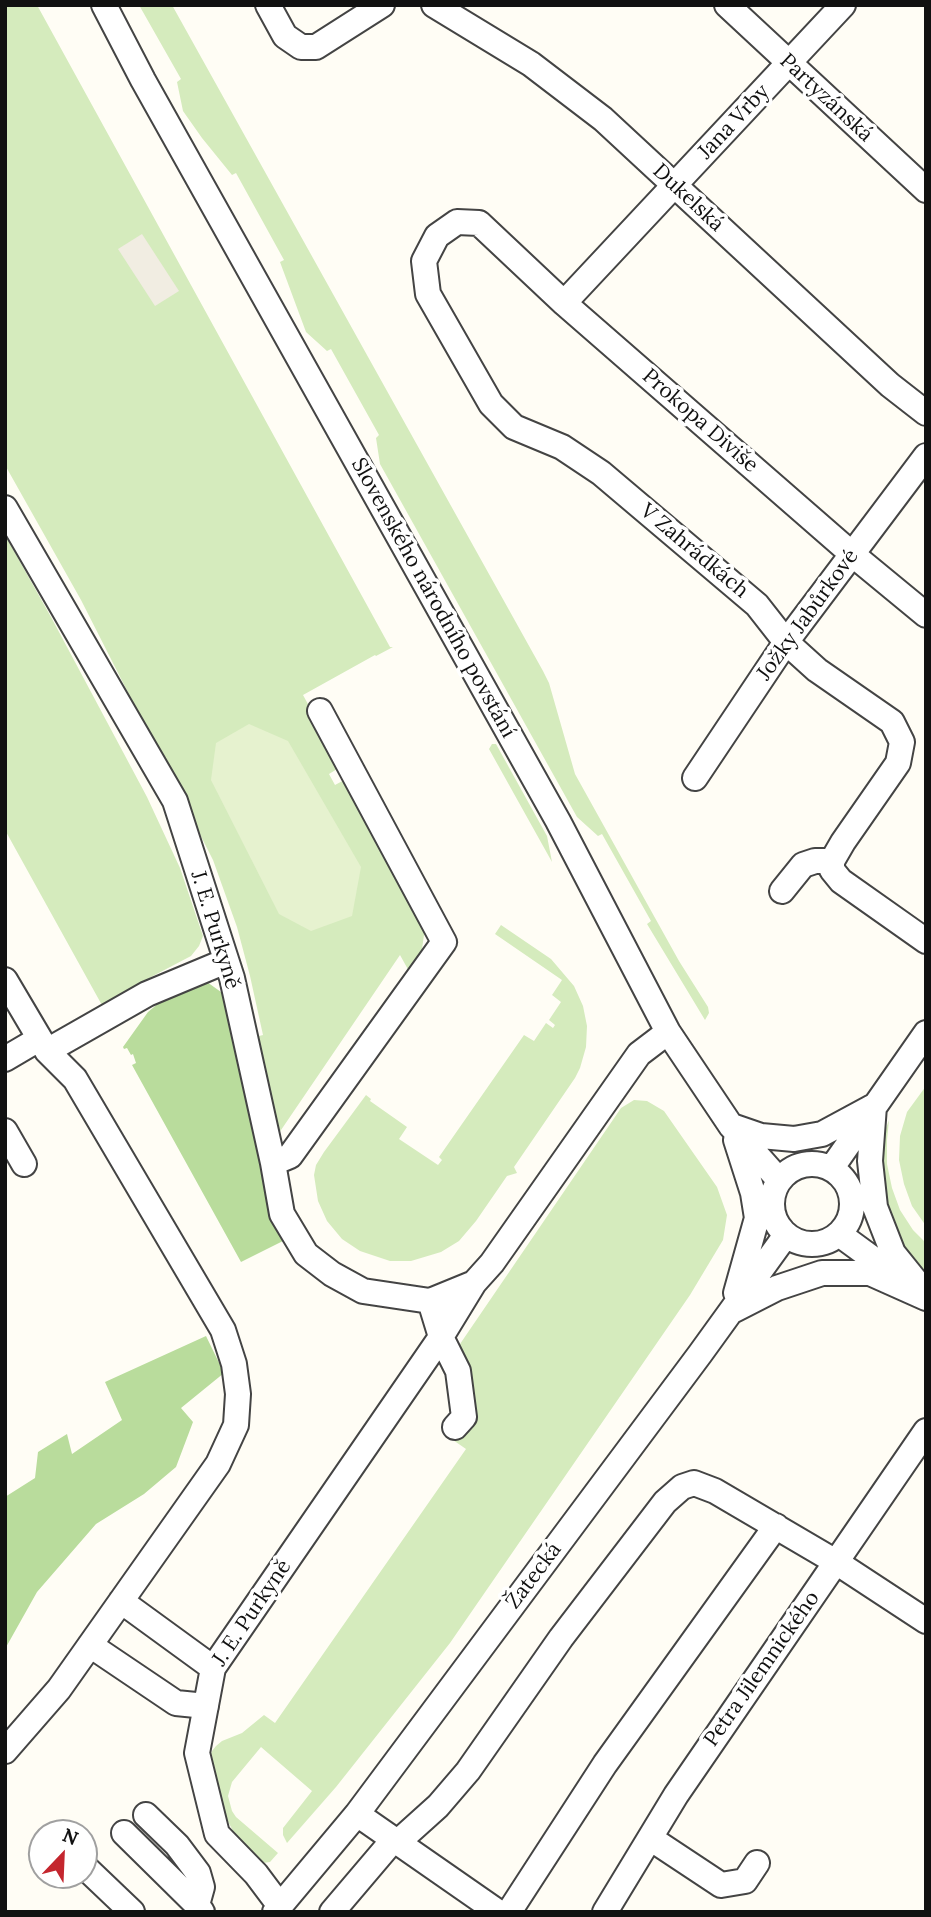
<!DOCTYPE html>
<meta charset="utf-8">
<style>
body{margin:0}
#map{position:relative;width:931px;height:1917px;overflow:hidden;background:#fffdf5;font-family:Lora,serif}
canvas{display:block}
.frame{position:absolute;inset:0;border:7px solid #111;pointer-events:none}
.north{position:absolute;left:28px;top:1819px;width:70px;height:70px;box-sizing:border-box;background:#fff;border:2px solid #a0a0a0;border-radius:50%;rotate:23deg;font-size:19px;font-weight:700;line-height:28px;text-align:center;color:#111}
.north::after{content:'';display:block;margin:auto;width:24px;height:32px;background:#c4262e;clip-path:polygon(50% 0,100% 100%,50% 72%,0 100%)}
</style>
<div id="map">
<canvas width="931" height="1917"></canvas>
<div class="frame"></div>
<div class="north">N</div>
</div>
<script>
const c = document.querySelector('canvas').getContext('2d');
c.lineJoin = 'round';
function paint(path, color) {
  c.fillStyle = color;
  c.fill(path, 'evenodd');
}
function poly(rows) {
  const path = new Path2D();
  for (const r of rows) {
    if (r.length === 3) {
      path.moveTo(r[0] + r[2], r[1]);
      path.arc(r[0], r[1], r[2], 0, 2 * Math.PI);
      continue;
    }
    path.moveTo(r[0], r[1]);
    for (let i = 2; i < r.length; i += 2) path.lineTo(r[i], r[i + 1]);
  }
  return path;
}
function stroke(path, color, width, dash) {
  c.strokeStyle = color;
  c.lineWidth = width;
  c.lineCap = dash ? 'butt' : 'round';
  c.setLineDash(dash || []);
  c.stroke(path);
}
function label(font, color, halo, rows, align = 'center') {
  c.font = font + ' Lora,serif';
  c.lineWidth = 7;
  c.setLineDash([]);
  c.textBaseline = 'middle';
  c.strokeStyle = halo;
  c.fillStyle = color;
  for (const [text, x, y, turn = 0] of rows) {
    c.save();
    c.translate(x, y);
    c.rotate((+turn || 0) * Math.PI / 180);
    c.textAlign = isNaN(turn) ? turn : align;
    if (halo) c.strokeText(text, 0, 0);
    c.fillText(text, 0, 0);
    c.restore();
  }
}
const green = poly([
 [5,5,37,5,390,647,393,647,376,656,375,655,303,695,342,766,329,774,335,785,348,778,425,928,422,949,410,973,400,955,279,1133,255,1037,263,1035,250,976,237,927,213,860,81,600,5,465],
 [139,5,172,5,543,671,549,683,575,774,679,961,708,1007,709,1013,705,1020,647,924,651,921,602,834,598,836,577,817,380,464,376,438,379,435,331,349,327,351,306,332,280,262,284,260,236,173,232,175,202,138,183,111,177,82,181,79],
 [5,535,51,617,147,797,180,868,203,936,199,946,191,956,151,977,103,1007,5,830],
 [492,744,496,744,547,836,552,862,489,749],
 [501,925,551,959,574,986,583,1006,587,1026,586,1047,580,1068,575,1078,514,1167,517,1173,507,1176,476,1221,459,1241,441,1252,411,1261,390,1261,360,1251,342,1239,327,1221,318,1201,314,1175,316,1165,324,1152,366,1095,371,1099,370,1101,407,1127,399,1139,438,1165,442,1160,439,1157,524,1035,534,1041,546,1023,553,1028,555,1025,549,1020,561,1002,552,995,562,980,495,934],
 [926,1086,926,1226,912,1206,904,1184,899,1160,900,1136,907,1112],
 [634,1100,647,1101,664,1111,717,1187,727,1215,723,1240,690,1295,450,1643,336,1787,287,1843,283,1835,283,1828,312,1791,261,1747,232,1782,228,1796,232,1811,236,1817,278,1853,270,1862,263,1863,259,1866,238,1840,225,1816,210,1755,212,1751,216,1746,222,1741,242,1733,264,1715,275,1723,466,1449,453,1440,462,1430,460,1344,621,1108],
 [889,1120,887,1140,887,1164,892,1188,900,1210,913,1230,926,1243,926,1272,909,1258,883,1215,881,1142]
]);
const forest = poly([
 [207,982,228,997,285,1240,241,1262,132,1065,136,1063,133,1054,131,1055,127,1048,124,1049,123,1047,148,1012,160,1002,188,987],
 [206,1336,224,1373,181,1408,193,1422,176,1467,144,1494,96,1524,37,1592,5,1649,5,1497,35,1478,38,1452,67,1434,72,1454,122,1420,105,1382]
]);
const pitch = poly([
 [249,724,288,741,361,867,352,916,311,931,279,914,211,780,216,743]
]);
const plaza = poly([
 [142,234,179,291,155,306,118,249]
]);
const minor = poly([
 [104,5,143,80,558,821,668,1032,731,1126,779,1180],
 [268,5,285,36,301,47,316,47,382,5],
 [434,5,531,64,603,119,890,385,926,413],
 [727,5,926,190],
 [564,303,843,5],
 [5,508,175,801,232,978,273,1163,282,1214,306,1254,332,1274,363,1291,430,1301,474,1283,492,1263,639,1054,668,1032],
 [695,778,786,642,926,456],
 [832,861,832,870,841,881,926,941],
 [782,891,803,865,815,861,832,861,843,842,898,763,902,742,892,722,817,670,786,642,757,605,601,473,562,447,514,427,491,404,428,294,424,261,437,236,457,222,479,223,564,303,852,554,926,615],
 [5,980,47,1051,75,1079,223,1330,234,1364,238,1394,236,1425,218,1464,59,1689,5,1751],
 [47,1051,147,994,226,961],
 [5,1059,39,1039],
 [874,1106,870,1161,875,1207,893,1253,926,1294],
 [732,1126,761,1136,794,1139,822,1134,872,1107],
 [5,1131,24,1164],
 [273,1163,290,1156,444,942,320,711],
 [812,1204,40],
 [831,1169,926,1033],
 [839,1234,895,1275],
 [736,1293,757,1218,753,1193,736,1140],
 [734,1310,777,1288,822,1273,870,1273,926,1298],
 [455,1427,464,1417,458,1371,441,1337,474,1283],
 [121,1601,213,1668],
 [90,1645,176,1703,206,1706],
 [357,1814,498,1912],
 [146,1815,177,1845,198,1873,202,1887,197,1905],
 [124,1833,197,1905,202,1912],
 [650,1838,721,1885,745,1881,757,1863],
 [398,1842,438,1806,468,1771,561,1638,665,1502,682,1487,694,1483,715,1491,836,1562,926,1621],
 [88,1870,132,1912],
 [280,1906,256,1874,217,1834,197,1753,213,1668,441,1337,430,1301],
 [275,1912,357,1814,700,1354,786,1235],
 [332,1912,394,1839],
 [509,1912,605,1764,776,1526],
 [605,1912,676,1795,926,1431]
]);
const streetNames = [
 ["Partyzánská",826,98,43],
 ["Jana Vrby",734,122,-47],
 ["Dukelská",688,198,43],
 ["Prokopa Diviše",700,421,41],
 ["V Zahrádkách",694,551,40],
 ["Slovenského národního povstání",433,598,61],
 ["Jožky Jabůrkové",808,615,-54],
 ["J. E. Purkyně",215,930,73],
 ["Žatecká",534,1576,-53],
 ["J. E. Purkyně",252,1613,-56],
 ["Petra Jilemnického",762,1669,-55]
];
paint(green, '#d5ebbd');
paint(forest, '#b9dc9c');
paint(pitch, '#e6f2cf');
paint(plaza, '#f1ede2');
stroke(minor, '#444', 28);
stroke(minor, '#fff', 24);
label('21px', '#111', '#fff', streetNames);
</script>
